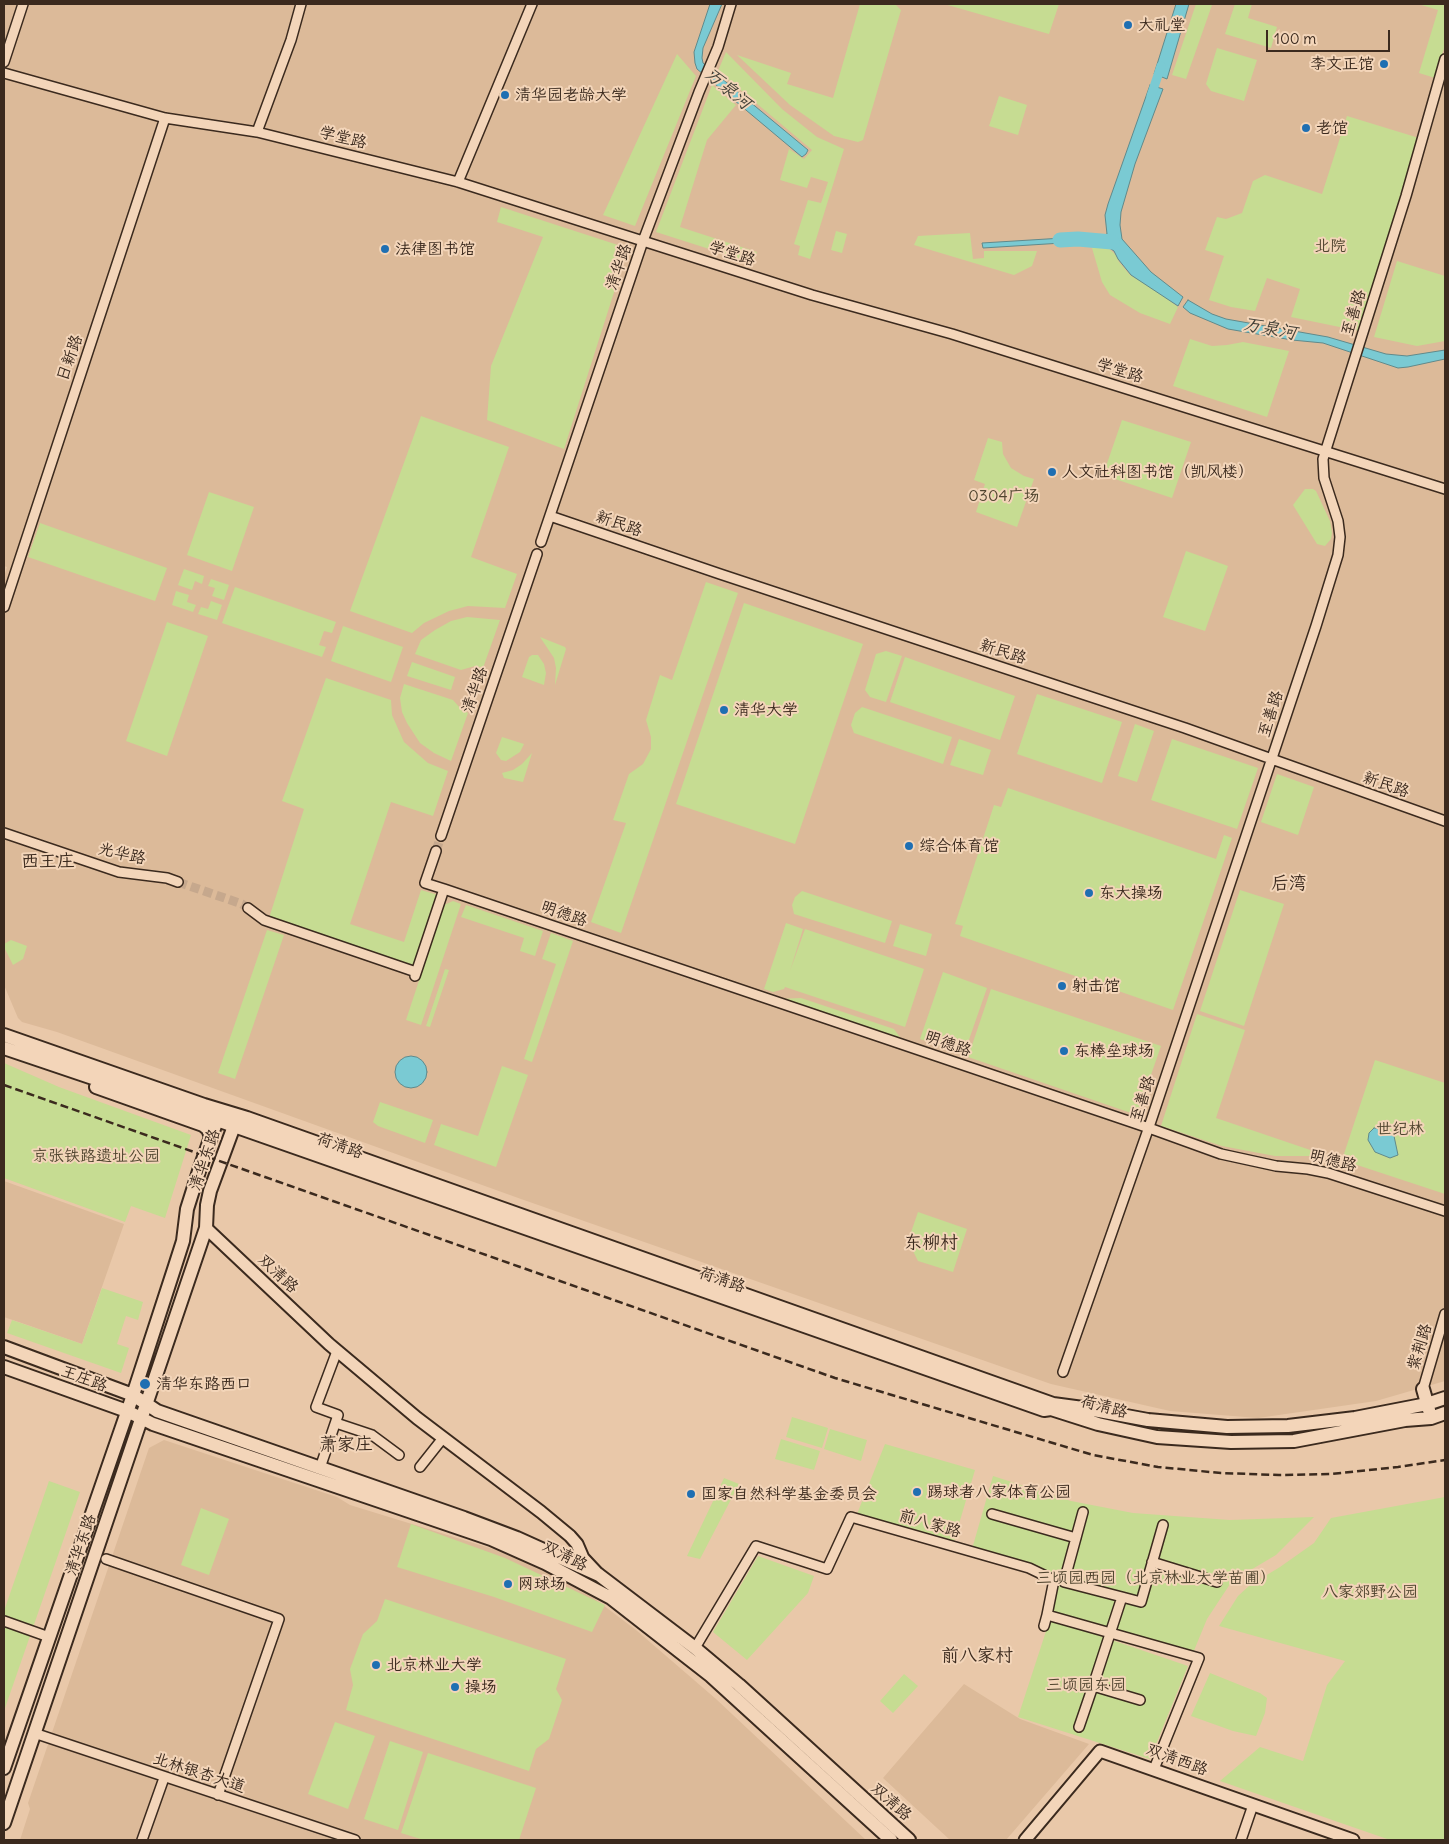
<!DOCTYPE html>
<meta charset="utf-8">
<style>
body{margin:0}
#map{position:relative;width:1449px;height:1844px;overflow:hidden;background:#e9c8a9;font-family:Delius,sans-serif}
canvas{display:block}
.frame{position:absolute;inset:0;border:5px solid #3b2a1e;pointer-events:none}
.scale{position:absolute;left:1266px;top:30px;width:124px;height:22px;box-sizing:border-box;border:2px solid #3b2a1e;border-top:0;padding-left:6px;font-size:15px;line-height:18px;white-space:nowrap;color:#3b2a1e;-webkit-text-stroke:4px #f3d5b9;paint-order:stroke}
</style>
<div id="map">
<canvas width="1449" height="1844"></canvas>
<div class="frame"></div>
<div class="scale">100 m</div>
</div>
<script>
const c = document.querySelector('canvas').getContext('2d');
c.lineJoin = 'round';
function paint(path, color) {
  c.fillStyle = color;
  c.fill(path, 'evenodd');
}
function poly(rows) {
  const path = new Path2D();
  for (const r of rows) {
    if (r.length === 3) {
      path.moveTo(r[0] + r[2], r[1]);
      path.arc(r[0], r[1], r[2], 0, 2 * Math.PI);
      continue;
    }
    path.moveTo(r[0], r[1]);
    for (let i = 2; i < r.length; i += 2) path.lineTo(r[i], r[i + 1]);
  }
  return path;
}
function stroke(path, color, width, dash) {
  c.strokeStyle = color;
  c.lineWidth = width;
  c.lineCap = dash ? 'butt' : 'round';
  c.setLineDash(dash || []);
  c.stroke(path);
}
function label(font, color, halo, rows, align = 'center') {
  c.font = font + ' Delius,"LXGW WenKai TC",sans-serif';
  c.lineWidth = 4;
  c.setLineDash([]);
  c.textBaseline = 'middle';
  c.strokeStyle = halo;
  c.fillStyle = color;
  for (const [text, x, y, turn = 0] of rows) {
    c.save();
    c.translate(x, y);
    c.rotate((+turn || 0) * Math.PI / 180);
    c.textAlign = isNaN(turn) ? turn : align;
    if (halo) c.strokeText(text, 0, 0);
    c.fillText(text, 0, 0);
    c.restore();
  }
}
const built = poly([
 [4,4,1445,4,1445,1381,1376,1401,1258,1418,1170,1411,1051,1384,521,1199,57,1032,22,1022,18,1018,4,985,4,577,7,567,4,566],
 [4,1181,124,1224,82,1344,4,1317],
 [164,1440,337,1497,350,1505,506,1553,583,1590,636,1630,716,1699,866,1840,20,1840,30,1809,28,1803,149,1448],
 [964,1684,1020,1719,1089,1744,1006,1840,950,1840,883,1778]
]);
const green = poly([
 [860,4,895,4,901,10,863,140,858,142,834,136,790,105,737,55,791,73,787,84,833,98],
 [944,4,1059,4,1049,34],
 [1196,4,1212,5,1186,79,1172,75],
 [1235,4,1252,4,1248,18,1277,27,1271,48,1225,34],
 [1418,4,1445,4,1445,45,1435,78,1419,73,1438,10],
 [1217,48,1257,60,1244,101,1211,91,1206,84],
 [726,52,782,109,817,137,844,149,810,259,798,255,800,246,794,244,808,200,821,203,828,182,811,177,807,188,780,180,789,149,804,159,812,150,718,71],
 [677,54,696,76,635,226,603,215],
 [712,85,736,105,707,140,680,227,757,252,753,263,656,232],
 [999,96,1027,105,1018,135,989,126],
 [1347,116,1419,138,1359,331,1291,317,1300,289,1267,278,1255,311,1231,307,1209,300,1224,256,1205,250,1217,217,1226,219,1242,213,1253,181,1265,175,1322,194],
 [501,207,621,246,624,261,564,449,487,420,491,366,543,237,497,222],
 [836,231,847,234,842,253,831,250],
 [970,233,973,259,984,258,984,251,1037,251,1032,266,1014,275,914,245,918,236],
 [1096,247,1107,247,1116,255,1119,262,1130,275,1150,286,1178,307,1170,324,1140,313,1110,295,1102,282,1092,248],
 [1397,261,1445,276,1445,341,1417,346,1374,337],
 [1190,339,1212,346,1227,345,1243,342,1289,351,1267,417,1173,386],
 [421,416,509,447,471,557,517,574,505,608,468,606,449,611,424,623,412,633,350,611],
 [1122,420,1191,442,1172,498,1103,475],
 [988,438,1002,442,1003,454,1011,468,1024,476,1034,479,1017,527,976,512,985,484,974,480],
 [1305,489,1313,489,1316,491,1330,521,1332,533,1331,539,1325,546,1317,544,1293,505],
 [209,492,254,507,232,571,187,555],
 [40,523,167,568,155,601,28,557],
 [1186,551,1228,566,1205,631,1163,617],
 [184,569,204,576,202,584,195,581,192,590,178,585],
 [211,579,229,585,224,600,212,596,215,588,208,586],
 [706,582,738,593,621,933,591,922,626,823,613,820,629,774,643,764,651,749,651,737,646,720,660,675,672,680],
 [235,587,336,622,332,633,324,631,319,645,326,647,322,657,222,623],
 [176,591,189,595,187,602,196,605,193,612,172,605],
 [211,601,222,605,217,620,198,614,201,607,208,609],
 [744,603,863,644,795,844,676,804],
 [467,617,500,620,483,668,475,666,461,670,415,654,421,640,435,630,451,621],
 [167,622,208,636,167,756,126,741],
 [343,626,403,647,391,682,331,661],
 [540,637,565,647,566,649,555,685,556,668,554,658],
 [886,651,902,656,886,702,870,697,865,690,876,654],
 [532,655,538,655,544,664,546,673,544,685,522,677,529,657],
 [905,657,1015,696,1000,740,890,702],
 [412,662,455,677,451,690,407,676],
 [326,678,391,700,392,715,404,742,428,763,448,771,433,816,391,802,350,924,404,942,421,890,438,895,414,967,269,918,304,809,282,801],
 [404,684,453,700,461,709,468,713,451,761,434,753,420,743,407,723,402,712,400,698],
 [1037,694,1122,722,1102,783,1017,754],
 [862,707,952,737,943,764,854,733,851,725,855,713],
 [1135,724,1154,731,1137,782,1118,776],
 [502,737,524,744,520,752,506,761,501,760,496,753],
 [959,739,991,750,983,775,950,765],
 [1172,739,1258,768,1237,829,1151,800],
 [532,753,523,782,504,778,502,773,513,770,522,764],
 [1277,774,1314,787,1298,835,1261,822],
 [1008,788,1216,859,1224,835,1232,838,1173,1010,960,936,963,926,955,924,994,805,1001,807],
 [1240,890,1284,904,1244,1026,1200,1011],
 [802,891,892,921,885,943,794,914,792,905,795,897],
 [453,901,461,904,421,1025,406,1020,444,905],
 [466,905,543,931,535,956,520,951,524,938,461,917],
 [786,923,803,929,790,971,805,929,924,969,905,1027,785,987,784,989,773,992,764,989],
 [900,924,932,934,926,956,893,946],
 [267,930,284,935,235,1079,218,1073],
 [551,933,573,941,532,1062,524,1059,556,964,542,959],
 [11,940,27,946,23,959,13,965,4,947,4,944],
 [445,969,449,970,430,1027,426,1026],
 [943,972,987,988,964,1054,920,1039],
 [991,989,1161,1046,1137,1115,968,1057],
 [801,998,894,1029,902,1040,778,999],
 [1197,1014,1245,1030,1216,1118,1328,1156,1275,1156,1222,1146,1161,1126],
 [1375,1060,1445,1083,1445,1194,1342,1160],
 [4,1063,59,1087,191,1135,165,1218,131,1206,125,1222,4,1178],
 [502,1066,528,1075,496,1167,434,1145,441,1124,478,1136],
 [380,1102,433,1120,425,1143,378,1126,373,1122],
 [918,1212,967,1229,953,1272,918,1261,908,1241],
 [102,1288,143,1302,138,1320,126,1316,117,1344,129,1348,121,1373,7,1333,12,1320,82,1344],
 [1394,1414,1298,1436,1259,1438,1150,1432,1089,1415,1197,1427],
 [792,1417,828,1428,822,1448,786,1437],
 [830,1429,867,1440,861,1461,824,1449],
 [781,1439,820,1451,814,1470,775,1459],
 [885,1444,975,1470,953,1544,857,1514],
 [993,1476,1071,1501,1133,1513,1230,1520,1314,1517,1276,1555,1232,1581,1207,1619,1193,1653,1049,1612,1058,1575,972,1549],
 [724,1478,739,1484,700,1559,687,1556],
 [49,1481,80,1492,4,1711,4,1611],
 [1445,1497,1445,1840,1390,1840,1220,1781,1260,1747,1303,1761,1327,1685,1345,1661,1219,1626,1238,1596,1250,1585,1280,1567,1314,1543,1331,1518],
 [201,1508,229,1519,209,1575,181,1565],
 [411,1524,505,1558,605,1605,592,1632,494,1597,397,1567],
 [758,1556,814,1576,808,1593,747,1660,713,1632],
 [385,1599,566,1659,556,1689,562,1700,549,1739,536,1749,529,1771,346,1710,353,1685,350,1669,363,1634,377,1621],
 [1050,1619,1188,1666,1150,1759,1018,1717],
 [1210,1673,1260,1693,1267,1698,1265,1713,1256,1736,1233,1731,1191,1716],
 [904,1674,918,1686,893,1713,880,1701],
 [335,1722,375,1736,348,1809,308,1794],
 [390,1741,423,1752,398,1830,364,1819],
 [428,1753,536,1788,519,1840,424,1840,401,1833]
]);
const water = poly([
 [710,4,722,4,703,48,702,58,703,63,808,150,806,154,802,157,697,69,695,63,694,52,710,4],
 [1176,4,1189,4,1167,79,1154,74,1176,4],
 [1150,85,1163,89,1135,164,1121,212,1120,225,1122,239,1151,272,1183,297,1178,306,1131,275,1118,259,1114,251,1108,247,1092,244,1093,236,1103,236,1107,234,1105,215,1108,204,1150,85],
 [1079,237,1078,242,983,248,982,243,1079,237],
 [1188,300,1212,314,1226,319,1328,337,1386,354,1407,356,1445,350,1445,359,1408,367,1398,368,1323,343,1292,340,1228,329,1190,313,1183,307,1188,300],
 [411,1072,16],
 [1374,1128,1385,1130,1394,1136,1398,1155,1390,1158,1375,1152,1368,1140,1369,1133,1374,1128]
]);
const canal = poly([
 [1151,96,1161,66]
]);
const river = poly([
 [1060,240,1078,239,1112,242]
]);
const minorTunnel = poly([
 [436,851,441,836],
 [178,882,242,904,248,908]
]);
const minor = poly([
 [4,62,23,4],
 [4,73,165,118,257,132,458,182,812,295,952,334,1445,489],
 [257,132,291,40,301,4],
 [458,182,532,4],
 [550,516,720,574,1185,728,1445,821],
 [541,542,643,241,699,92,718,47,731,4],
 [4,607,165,118],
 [4,833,119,872,167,878,178,882],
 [441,836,537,554],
 [444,889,1149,1128,1221,1154,1276,1166,1308,1169,1328,1173,1445,1211],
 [248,908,264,920,416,972],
 [415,976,444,889,425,883,436,851],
 [1063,1372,1150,1124,1316,626,1338,555,1340,537,1338,521,1324,478,1323,459,1406,196,1445,59],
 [1423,1389,1445,1314],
 [336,1423,372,1435,399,1455],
 [420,1467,443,1438],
 [320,1468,338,1415,316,1407,337,1351],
 [1083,1512,1064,1582,1122,1597,1093,1686,1140,1700],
 [992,1514,1076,1538],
 [106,1559,279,1619,218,1795],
 [1152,1562,1217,1582],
 [1122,1597,1141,1602,1163,1525],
 [4,1621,49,1637],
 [1044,1626,1047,1615],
 [695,1648,756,1546,827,1569,851,1517,1029,1568,1054,1580,1047,1615,1199,1658,1154,1769],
 [1079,1727,1093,1686],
 [34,1733,355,1840],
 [142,1840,164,1778],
 [1241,1840,1253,1805]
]);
const tertiary = poly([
 [206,1228,329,1344,417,1418,541,1512,570,1536,577,1544,583,1558,598,1574],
 [1025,1840,1100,1751,1353,1840]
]);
const secondary = poly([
 [4,1035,204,1105,247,1118,1053,1404,1083,1408,1148,1420,1227,1427,1288,1426,1355,1418,1427,1404,1445,1398],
 [4,1048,217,1120,1044,1410,1051,1409,1098,1424,1157,1437,1231,1442,1294,1441,1405,1420,1431,1418,1445,1413],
 [96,1087,203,1125,208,1129,211,1137],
 [4,1347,133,1395,157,1411,464,1518,517,1538,599,1575,695,1648,739,1685,909,1840],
 [4,1367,127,1411,153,1424,491,1539,545,1563,611,1598,711,1676,891,1840],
 [1423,1389,1429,1410],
 [4,1768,133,1395,175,1266,183,1241,187,1209,199,1171,217,1120,223,1116],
 [4,1823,206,1228,207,1205,210,1191,234,1126,231,1118]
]);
const rail = poly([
 [4,1085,835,1378,1093,1455,1158,1467,1221,1473,1279,1475,1331,1474,1398,1467,1445,1460]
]);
const markers = [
 [1128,25,5,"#1f6fb2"],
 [1384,64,5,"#1f6fb2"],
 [505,95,5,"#1f6fb2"],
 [1306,128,5,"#1f6fb2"],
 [385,249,5,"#1f6fb2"],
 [1052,472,5,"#1f6fb2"],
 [724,710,5,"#1f6fb2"],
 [909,846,5,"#1f6fb2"],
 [1089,893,5,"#1f6fb2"],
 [1062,986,5,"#1f6fb2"],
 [1064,1051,5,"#1f6fb2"],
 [145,1384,6,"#1f6fb2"],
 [917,1492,5,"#1f6fb2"],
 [691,1494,5,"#1f6fb2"],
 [508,1584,5,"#1f6fb2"],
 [376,1665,5,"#1f6fb2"],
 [455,1687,5,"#1f6fb2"]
];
const poiNames = [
 ["大礼堂",1138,25],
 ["李文正馆",1374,64,"right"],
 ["清华园老龄大学",515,95],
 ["老馆",1316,128],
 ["法律图书馆",395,249],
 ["人文社科图书馆（凯风楼）",1062,472],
 ["清华大学",734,710],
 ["综合体育馆",919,846],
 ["东大操场",1099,893],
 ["射击馆",1072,986],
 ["东棒垒球场",1074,1051],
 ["清华东路西口",156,1384],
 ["踢球者八家体育公园",927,1492],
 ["国家自然科学基金委员会",701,1494],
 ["网球场",518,1584],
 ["北京林业大学",386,1665],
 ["操场",465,1687]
];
const streetNames = [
 ["学堂路",343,138,14],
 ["学堂路",732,254,18],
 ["清华路",619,267,-71],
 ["至善路",1354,313,-73],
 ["日新路",70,358,-71],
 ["学堂路",1120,371,17],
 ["新民路",619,524,19],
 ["新民路",1003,652,18],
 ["清华路",475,690,-71],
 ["至善路",1271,714,-72],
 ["新民路",1386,785,19],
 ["光华路",122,854,13],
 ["明德路",564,914,19],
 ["明德路",948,1044,19],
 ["至善路",1143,1099,-72],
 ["荷清路",340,1146,19],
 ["清华东路",205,1160,-71],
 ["明德路",1333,1161,14],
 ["双清路",278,1274,43],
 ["荷清路",722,1280,19],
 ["紫荆路",1420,1347,-73],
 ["王庄路",84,1379,20],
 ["荷清路",1104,1407,15],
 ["前八家路",930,1524,16],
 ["清华东路",81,1545,-71],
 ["双清路",565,1556,27],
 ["双清西路",1177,1760,20],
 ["北林银杏大道",199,1773,18],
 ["双清路",891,1802,41]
];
const parkNames = [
 ["北院",1330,246],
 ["0304广场",1004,496],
 ["世纪林",1400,1129],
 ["京张铁路遗址公园",96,1156],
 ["三顷园西园（北京林业大学苗圃）",1156,1578],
 ["八家郊野公园",1370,1592],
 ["三顷园东园",1086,1685]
];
const waterNames = [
 ["万泉河",728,89,40],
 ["万泉河",1270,329,11]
];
const neighbourhoodNames = [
 ["西王庄",48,862],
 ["后湾",1289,884],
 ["东柳村",931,1243],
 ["萧家庄",346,1445],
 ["前八家村",977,1656]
];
paint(built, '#dcba99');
paint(green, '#c6dc92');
paint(water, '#7acad3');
stroke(water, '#618a8b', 1);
stroke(canal, '#7acad3', 9);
stroke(river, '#7acad3', 15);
stroke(minorTunnel, '#c6a88d', 9, [9, 4.5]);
stroke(minor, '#3b2a1e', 12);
stroke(tertiary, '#3b2a1e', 15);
stroke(secondary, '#3b2a1e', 16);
stroke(minor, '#f3d5b9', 9);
stroke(tertiary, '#f3d5b9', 11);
stroke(secondary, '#f3d5b9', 12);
stroke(rail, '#3b2a1e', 2.5, [8, 4]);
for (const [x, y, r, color] of markers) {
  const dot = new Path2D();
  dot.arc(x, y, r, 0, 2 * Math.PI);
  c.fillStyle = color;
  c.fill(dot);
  stroke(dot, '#f3d5b9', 2);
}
label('16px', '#3b2a1e', '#f3d5b9', poiNames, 'left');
label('16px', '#3b2a1e', '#f3d5b9', streetNames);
label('16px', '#50452f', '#f3d5b9', parkNames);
label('italic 18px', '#444239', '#f3d5b9', waterNames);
label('18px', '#3b2a1e', '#f3d5b9', neighbourhoodNames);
</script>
